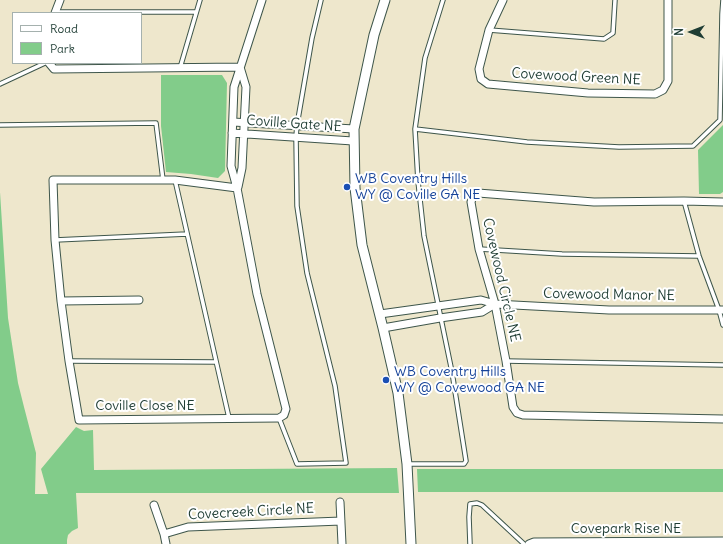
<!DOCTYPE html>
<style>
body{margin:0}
#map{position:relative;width:723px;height:544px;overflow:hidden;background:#eee7cc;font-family:Delius,sans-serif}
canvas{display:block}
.legend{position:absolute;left:12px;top:12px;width:130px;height:52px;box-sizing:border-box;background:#fff;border:1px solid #a5b1ae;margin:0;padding:5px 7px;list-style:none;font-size:12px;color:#1f3d34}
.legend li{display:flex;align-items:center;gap:8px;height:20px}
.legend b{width:20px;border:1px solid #a5b1ae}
.north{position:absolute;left:671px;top:12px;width:40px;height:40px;-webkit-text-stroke:3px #fff;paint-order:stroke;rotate:270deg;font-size:11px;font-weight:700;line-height:16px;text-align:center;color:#1f3d34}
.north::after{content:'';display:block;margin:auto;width:14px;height:18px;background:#1f3d34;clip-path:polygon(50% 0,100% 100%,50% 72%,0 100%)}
</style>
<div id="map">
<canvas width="723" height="544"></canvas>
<ul class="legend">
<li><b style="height:5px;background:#fff"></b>Road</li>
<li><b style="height:11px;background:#82cc8a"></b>Park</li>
</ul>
<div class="north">N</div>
</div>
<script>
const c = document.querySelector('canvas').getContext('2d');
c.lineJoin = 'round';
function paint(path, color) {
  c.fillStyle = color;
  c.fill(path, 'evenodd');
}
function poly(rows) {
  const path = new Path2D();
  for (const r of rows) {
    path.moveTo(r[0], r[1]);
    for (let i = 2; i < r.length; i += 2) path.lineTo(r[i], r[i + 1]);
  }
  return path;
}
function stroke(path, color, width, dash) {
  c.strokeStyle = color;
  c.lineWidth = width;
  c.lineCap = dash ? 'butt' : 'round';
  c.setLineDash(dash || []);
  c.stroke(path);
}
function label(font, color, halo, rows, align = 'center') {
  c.font = font + ' Delius,sans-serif';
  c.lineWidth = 4;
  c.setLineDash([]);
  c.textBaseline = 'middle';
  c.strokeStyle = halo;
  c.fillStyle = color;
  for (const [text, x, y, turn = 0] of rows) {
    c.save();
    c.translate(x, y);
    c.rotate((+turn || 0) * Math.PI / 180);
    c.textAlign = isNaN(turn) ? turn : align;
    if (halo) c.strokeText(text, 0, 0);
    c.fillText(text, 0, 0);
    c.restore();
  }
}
const green = poly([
 [161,75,222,75,227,83,225,171,218,178,191,174,166,172,161,126],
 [723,125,723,192,720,194,699,194,698,150],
 [0,192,8,318,18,383,24,407,36,453,35,494,48,494,41,469,76,427,84,431,93,430,94,470,397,468,399,493,76,493,78,528,72,531,68,535,67,540,67,544,0,544],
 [417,469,723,469,723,492,418,492]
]);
const service = poly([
 [55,12,196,12],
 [489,30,604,39,613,33,615,0],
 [180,68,200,0],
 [0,84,45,63],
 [0,125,156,123,163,180],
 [415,129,527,142,619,147,693,146,720,120,722,14,723,0],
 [175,180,229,418],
 [684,201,699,256,719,310,723,325],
 [55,240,187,234],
 [479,249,562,254,699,256],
 [69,361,216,362],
 [506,361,723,365],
 [279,418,297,464,346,463,335,386,307,273,297,206,296,137,297,125,312,38,321,0],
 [408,464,464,464,466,461,452,372,424,236,418,181,415,129,425,58,443,0],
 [470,544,469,517,470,504,477,503,482,505,524,544]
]);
const minor = poly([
 [503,0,489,30,479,69,481,79,488,84,588,93,655,94,663,90,668,81,668,0],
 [55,13,60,0],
 [49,63,54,69,240,67],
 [233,122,354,129],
 [232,133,353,141],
 [238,187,242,168,246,87,240,67],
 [237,188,175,180,53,180,55,240,61,301,69,361,79,420,279,418,284,415,286,409,257,294,237,188,231,166,234,87,262,0],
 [723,202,684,201,594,202,478,193,473,196,471,202,479,249,495,304,506,361,513,407,517,413,523,415,723,419],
 [61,301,139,300],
 [380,314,481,300,495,304,609,310,723,310],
 [383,328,440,318,482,312,495,304],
 [340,502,342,544],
 [154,505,164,534,188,527,341,521],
 [164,534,166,544],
 [529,544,534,542,723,541]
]);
const tertiary = poly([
 [385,0,374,35,354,129,355,188,362,245,383,328,398,393,407,464,411,544]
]);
const markers = [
 [347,187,4,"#1a4fb4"],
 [386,380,4,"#1a4fb4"]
];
const streetNames = [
 ["Covewood Green NE",576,77,3],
 ["Coville Gate NE",294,124,4],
 ["Covewood Circle NE",501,280,77],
 ["Covewood Manor NE",609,295,1],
 ["Coville Close NE",145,406],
 ["Covecreek Circle NE",251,512,-3],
 ["Covepark Rise NE",626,529]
];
const transitNames = [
 ["WB Coventry Hills",355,179],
 ["WY @ Coville GA NE",355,195],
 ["WB Coventry Hills",394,372],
 ["WY @ Covewood GA NE",394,388]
];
paint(green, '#82cc8a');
stroke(service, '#3e564b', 5.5);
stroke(minor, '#3e564b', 9);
stroke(tertiary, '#3e564b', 11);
stroke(service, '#fff', 3.5);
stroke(minor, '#fff', 7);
stroke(tertiary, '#fff', 9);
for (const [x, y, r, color] of markers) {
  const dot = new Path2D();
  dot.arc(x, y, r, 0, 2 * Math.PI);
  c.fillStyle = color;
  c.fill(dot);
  stroke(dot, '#fff', 1.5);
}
label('14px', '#1f3d34', '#fff', streetNames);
label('14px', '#164399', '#fff', transitNames, 'left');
</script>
